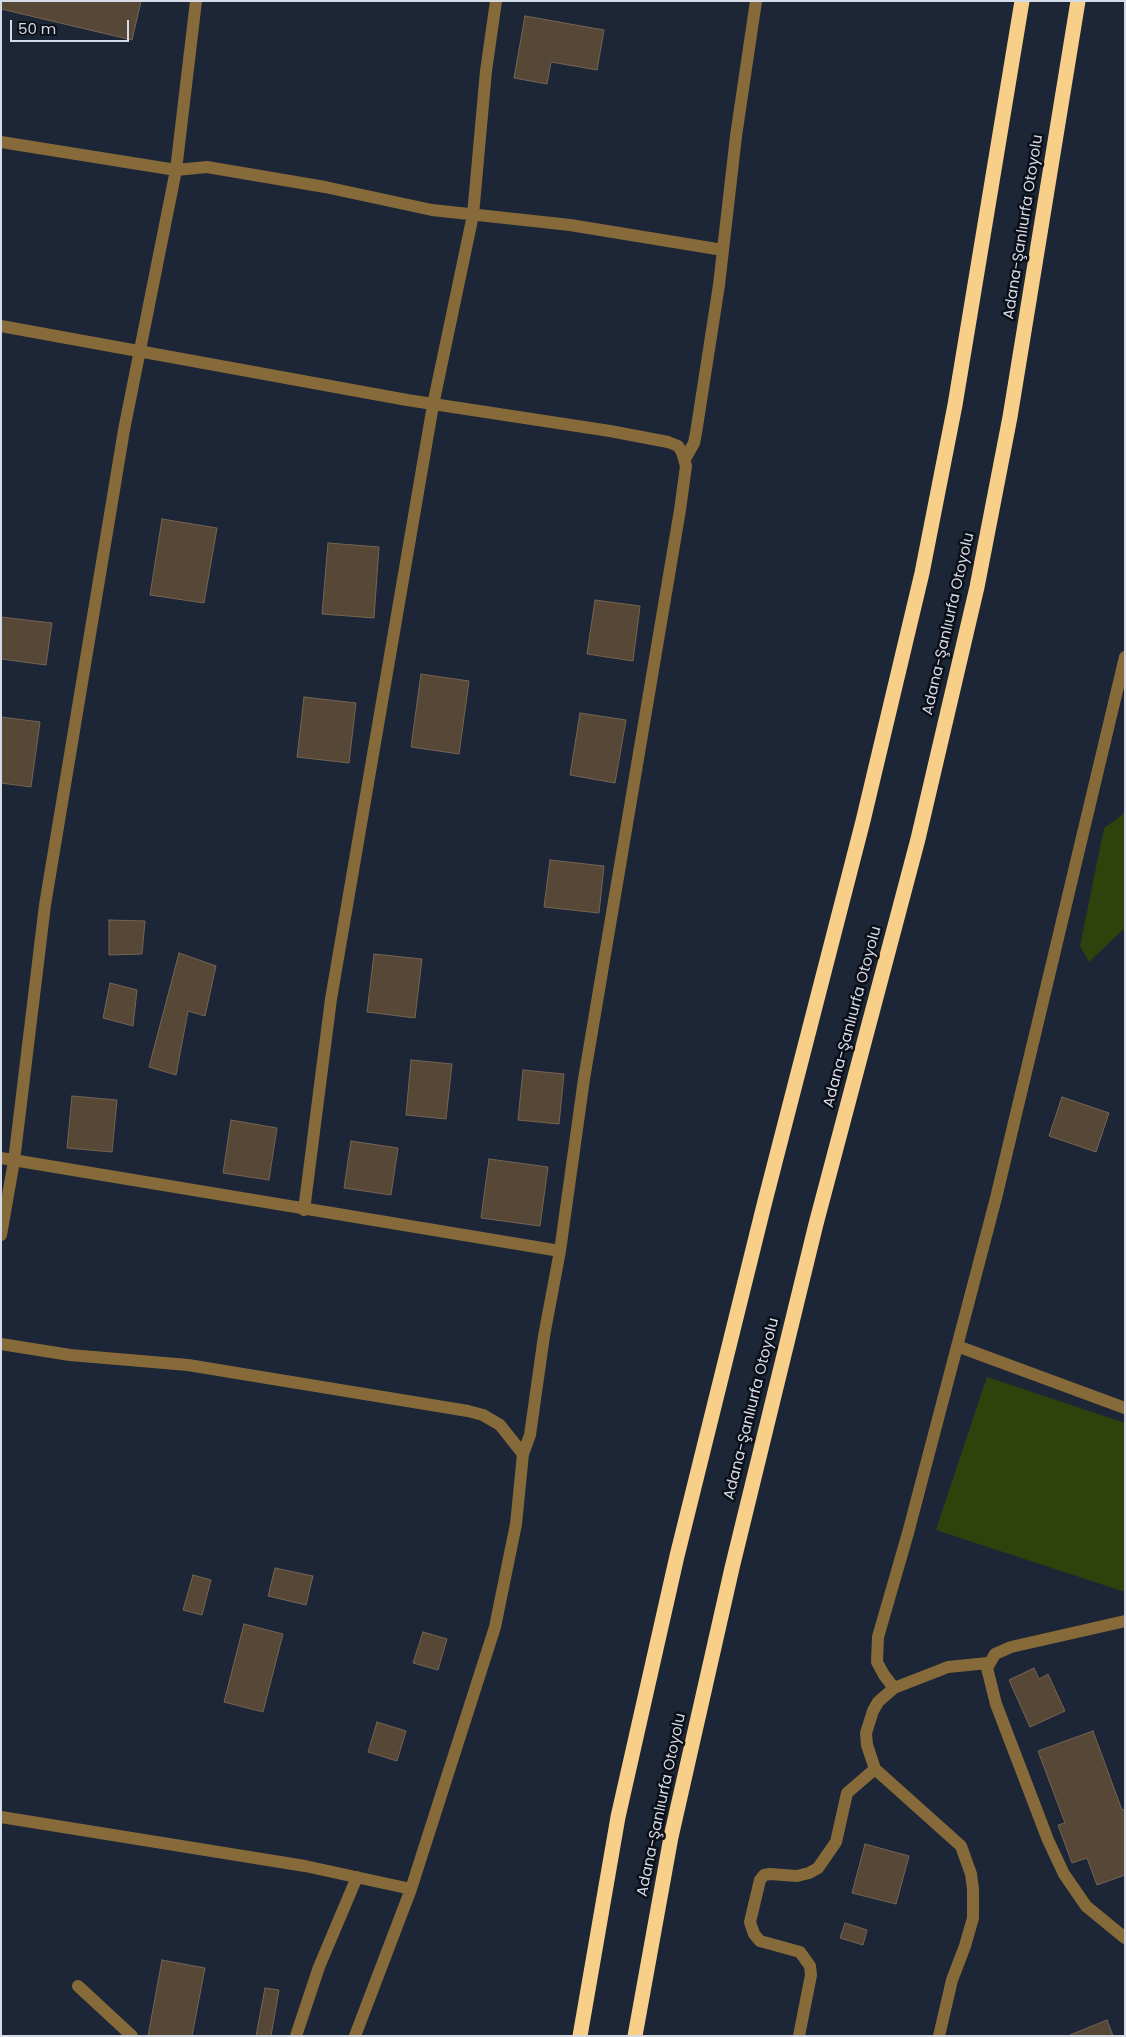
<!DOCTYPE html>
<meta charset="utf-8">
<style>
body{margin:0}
#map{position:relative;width:1126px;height:2037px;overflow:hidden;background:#1d2637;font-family:Poppins,sans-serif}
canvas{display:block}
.frame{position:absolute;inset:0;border:2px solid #d5dbe7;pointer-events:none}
.scale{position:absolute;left:10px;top:20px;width:119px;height:22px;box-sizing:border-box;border:2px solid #d5dbe7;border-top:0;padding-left:6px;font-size:15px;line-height:18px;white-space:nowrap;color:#d5dbe7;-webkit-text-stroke:4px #0b0f17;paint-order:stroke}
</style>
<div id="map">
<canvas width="1126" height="2037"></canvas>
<div class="frame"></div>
<div class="scale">50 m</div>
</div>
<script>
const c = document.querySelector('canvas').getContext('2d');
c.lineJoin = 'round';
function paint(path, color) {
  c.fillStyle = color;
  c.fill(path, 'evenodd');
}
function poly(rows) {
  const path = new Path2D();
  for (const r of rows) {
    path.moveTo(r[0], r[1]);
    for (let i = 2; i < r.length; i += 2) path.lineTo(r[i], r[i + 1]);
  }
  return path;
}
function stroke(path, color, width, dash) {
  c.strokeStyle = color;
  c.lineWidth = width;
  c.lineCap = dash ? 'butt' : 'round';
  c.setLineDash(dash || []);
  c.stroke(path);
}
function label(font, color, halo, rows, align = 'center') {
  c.font = font + ' Poppins,sans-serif';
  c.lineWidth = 5;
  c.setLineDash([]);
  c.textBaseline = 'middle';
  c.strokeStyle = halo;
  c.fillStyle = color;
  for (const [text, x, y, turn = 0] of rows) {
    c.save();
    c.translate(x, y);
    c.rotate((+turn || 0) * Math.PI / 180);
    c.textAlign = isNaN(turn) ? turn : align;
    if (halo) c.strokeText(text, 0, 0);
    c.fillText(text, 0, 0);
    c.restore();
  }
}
const green = poly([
 [1125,813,1125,928,1089,962,1080,946,1104,828],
 [987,1377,1125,1423,1125,1592,936,1530]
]);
const building = poly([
 [1,1,141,1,132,40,1,9,1,1],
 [525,16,604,30,597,70,551,62,547,84,514,78,525,16],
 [162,519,217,528,204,603,150,595,162,519],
 [328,543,379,547,374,618,322,614,328,543],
 [595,600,640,606,633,661,587,654,595,600],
 [1,617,52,623,46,665,1,659,1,617],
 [421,674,469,681,459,754,411,747,421,674],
 [304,697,356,703,349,763,297,757,304,697],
 [580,713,626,720,615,783,570,775,580,713],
 [1,717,40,722,31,787,1,783,1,717],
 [550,860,604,866,599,913,544,907,550,860],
 [109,920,145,921,142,954,109,955,109,920],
 [179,953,216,966,205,1016,188,1011,176,1075,149,1067,179,953],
 [374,954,422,959,415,1018,367,1012,374,954],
 [110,983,137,990,133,1026,103,1018,110,983],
 [411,1060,452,1064,446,1119,406,1115,411,1060],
 [523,1070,564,1074,559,1124,518,1120,523,1070],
 [72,1096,117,1100,112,1152,67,1148,72,1096],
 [1062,1097,1109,1113,1096,1152,1049,1136,1062,1097],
 [231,1120,277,1128,269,1180,223,1173,231,1120],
 [351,1141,398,1148,391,1195,344,1188,351,1141],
 [489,1159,548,1167,540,1226,481,1218,489,1159],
 [275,1568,313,1576,306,1605,268,1596,275,1568],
 [193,1575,211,1580,202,1615,183,1610,193,1575],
 [244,1624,283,1634,263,1712,224,1702,244,1624],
 [423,1632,447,1639,438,1670,413,1663,423,1632],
 [1034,1668,1039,1679,1048,1674,1065,1711,1030,1727,1009,1680,1034,1668],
 [377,1722,406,1731,397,1761,368,1752,377,1722],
 [1093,1731,1122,1810,1125,1809,1125,1875,1097,1885,1087,1858,1072,1863,1058,1825,1065,1823,1038,1751,1093,1731],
 [865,1844,909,1856,896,1904,852,1893,865,1844],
 [845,1923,867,1930,863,1945,840,1938,845,1923],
 [162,1960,205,1968,192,2036,148,2036,162,1960],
 [265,1988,279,1990,271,2036,256,2036,265,1988],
 [1107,2020,1113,2036,1070,2036,1070,2035,1107,2020]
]);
const minor = poly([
 [1,142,176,170,207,167,325,187,432,210,570,225,723,250],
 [1,326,407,400,610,431,668,442,678,446,682,452,686,466,680,510,584,1079,560,1251,544,1336,530,1435,523,1454],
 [685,459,694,443,696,433,719,285,736,136,756,1],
 [1,1158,560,1251],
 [304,1210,331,999,433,405,473,215,486,71,496,1],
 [1,1235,14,1161,45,905,124,430,176,170,196,1],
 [1,1344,70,1355,188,1365,468,1411,483,1415,500,1425,523,1454,516,1524,495,1627,411,1889,355,2036],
 [957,1346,1125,1408],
 [1125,1621,1011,1647,995,1654,987,1668,996,1704,1048,1840,1064,1874,1086,1906,1125,1938],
 [894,1688,884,1675,877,1662,878,1637,908,1533,996,1198,1125,657],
 [1,1817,305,1866,411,1889],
 [78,1986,132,2036],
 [296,2036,319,1967,357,1877],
 [799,2036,811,1975,810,1966,800,1952,760,1941,754,1934,750,1922,760,1880,764,1875,770,1874,797,1876,809,1873,818,1868,836,1842,847,1793,875,1769],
 [939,2036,952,1980,965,1946,973,1918,973,1889,971,1874,961,1846,875,1769,867,1745,866,1733,873,1711,878,1702,894,1688,948,1667,988,1663]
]);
const highway = poly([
 [580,2036,618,1817,677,1556,764,1205,863,821,922,573,955,405,1022,1],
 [635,2036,671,1837,732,1568,816,1224,918,839,977,587,1010,417,1078,1]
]);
const streetNames = [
 ["Adana-Şanlıurfa Otoyolu",1024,227,-81],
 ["Adana-Şanlıurfa Otoyolu",949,624,-77],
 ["Adana-Şanlıurfa Otoyolu",853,1017,-75],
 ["Adana-Şanlıurfa Otoyolu",752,1409,-76],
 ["Adana-Şanlıurfa Otoyolu",662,1805,-78]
];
paint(green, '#2e420b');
paint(building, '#574736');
stroke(building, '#756452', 1);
stroke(minor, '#866a39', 12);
stroke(highway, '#f8cf88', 15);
label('15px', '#d5dbe7', '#0b0f17', streetNames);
</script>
